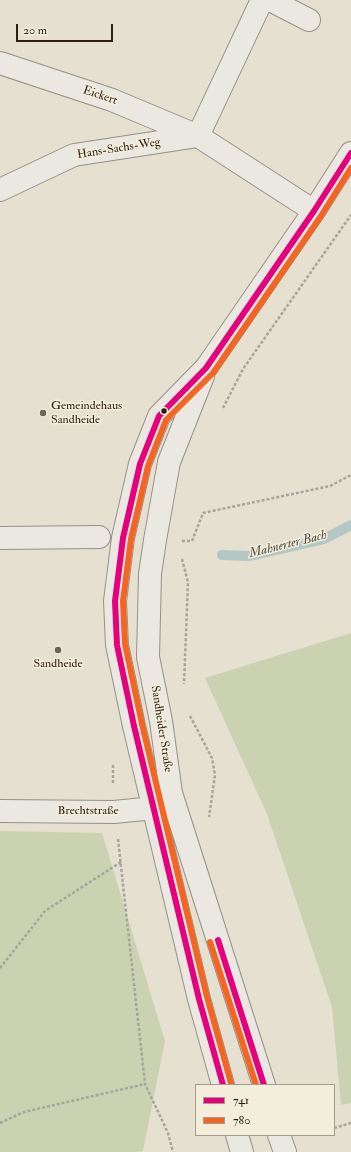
<!DOCTYPE html>
<meta charset="utf-8">
<style>
body{margin:0}
#map{position:relative;width:351px;height:1152px;overflow:hidden;background:#e5e0d0;font-family:"IM FELL Double Pica",serif}
canvas{display:block}
.legend{position:absolute;left:195px;top:1084px;width:140px;height:52px;box-sizing:border-box;background:#f3eedb;border:1px solid #a59b8b;margin:0;padding:5px 7px;list-style:none;font-size:12px;color:#301e14}
.legend li{display:flex;align-items:center;gap:8px;height:20px}
.legend b{width:20px;border:1px solid #a59b8b}
.scale{position:absolute;left:16px;top:24px;width:97px;height:18px;box-sizing:border-box;border:2px solid #301e14;border-top:0;padding-left:5px;font-size:12px;line-height:14px;white-space:nowrap;color:#301e14;-webkit-text-stroke:3px #f3eedb;paint-order:stroke}
</style>
<div id="map">
<canvas width="351" height="1152"></canvas>
<ul class="legend">
<li><b style="height:5px;background:#e5007d"></b>741</li>
<li><b style="height:5px;background:#f26522"></b>780</li>
</ul>
<div class="scale">20 m</div>
</div>
<script>
const ctx = document.querySelector('canvas').getContext('2d');
ctx.lineJoin = 'round';
function fillPath(path, color) { ctx.fillStyle = color; ctx.fill(path, 'evenodd'); }
const poly = rows => new Path2D(rows.map(r => 'M' + r).join(''));
function trace(path, color, width, dash) { ctx.strokeStyle = color; ctx.lineWidth = width; ctx.lineCap = dash ? 'butt' : 'round'; ctx.setLineDash(dash || []); ctx.stroke(path); }
function drawText(font, color, halo, rows, align = 'center') {
  ctx.font = font + ' "IM FELL Double Pica",serif'; ctx.lineWidth = 3; ctx.setLineDash([]); ctx.textBaseline = 'middle'; ctx.strokeStyle = halo; ctx.fillStyle = color; for (const [text, x, y, turn = 0] of rows) {
    ctx.save(); ctx.translate(x, y); ctx.rotate((+turn || 0) * Math.PI / 180); ctx.textAlign = isNaN(turn) ? turn : align; if (halo) ctx.strokeText(text, 0, 0); ctx.fillText(text, 0, 0); ctx.restore();
  }
}
const green = poly([
 [351,633,351,1103,341,1105,332,1007,267,814,205,678],
 [0,831,102,833,165,1041,143,1151,137,1152,0,1152]
]);
const stream = poly([
 [222,555,249,556,324,539,351,525]
]);
const path = poly([
 [223,408,243,369,351,215],
 [182,541,192,541,203,513,330,486,351,475],
 [182,559,188,582,184,684],
 [190,716,212,758,215,775,209,817],
 [113,765,113,784],
 [118,839,145,1084,168,1133,173,1152],
 [0,968,45,911,121,862],
 [0,1123,24,1112,145,1084],
 [334,1128,351,1123]
]);
const minor = poly([
 [270,0,309,20],
 [0,63,112,100,198,136,314,211],
 [0,190,74,155,198,136,262,0],
 [203,376,169,462,155,540,150,574,148,657,161,721,171,793,264,1085],
 [0,538,99,537],
 [0,811,114,812,154,808,164,799],
 [223,1085,199,999,134,726,117,645,115,601,123,538,140,464,159,416,206,368,314,211,351,153],
 [237,1135,242,1152],
 [279,1135,285,1152]
]);
const bus1 = poly([
 [218,940,264,1085],
 [223,1085,199,999,134,726,117,645,115,601,123,538,140,464,159,416,206,368,314,211,351,153]
]);
const bus2 = poly([
 [210,942,256,1085],
 [231,1083,207,997,142,724,125,644,123,601,131,539,148,466,166,420,213,373,321,216,351,168]
]);
const markers = [
 [164,411,3.5,"#301e14"],
 [43,413,4,"#6f6256"],
 [58,650,4,"#6f6256"]
];
const streetNames = [
 ["Eickert",100,96,19],
 ["Hans-Sachs-Weg",119,149,-9],
 ["Sandheider Straße",161,729,81],
 ["Brechtstraße",88,811]
];
const poiNames = [
 ["Gemeindehaus",51,406],
 ["Sandheide",51,420],
 ["Sandheide",58,664,"center"]
];
const waterNames = [
 ["Mahnerter Bach",288,545,-14]
];
fillPath(green, '#cad2b2');
trace(stream, '#b3c8c5', 10);
trace(minor, '#969187', 24);
trace(path, '#a8a49c', 2.5, [3, 2]);
trace(minor, '#eae8e0', 22);
trace(bus1, '#e5007d', 6);
trace(bus2, '#f26522', 6);
for (const [x, y, r, color] of markers) { const dot = new Path2D(); dot.arc(x, y, r, 0, 2 * Math.PI); ctx.fillStyle = color; ctx.fill(dot); trace(dot, '#f3eedb', 1.5); }
drawText('12px', '#301e14', '#f3eedb', streetNames);
drawText('12px', '#301e14', '#f3eedb', poiNames, 'left');
drawText('italic 13px', '#514e48', '#f3eedb', waterNames);
</script>
